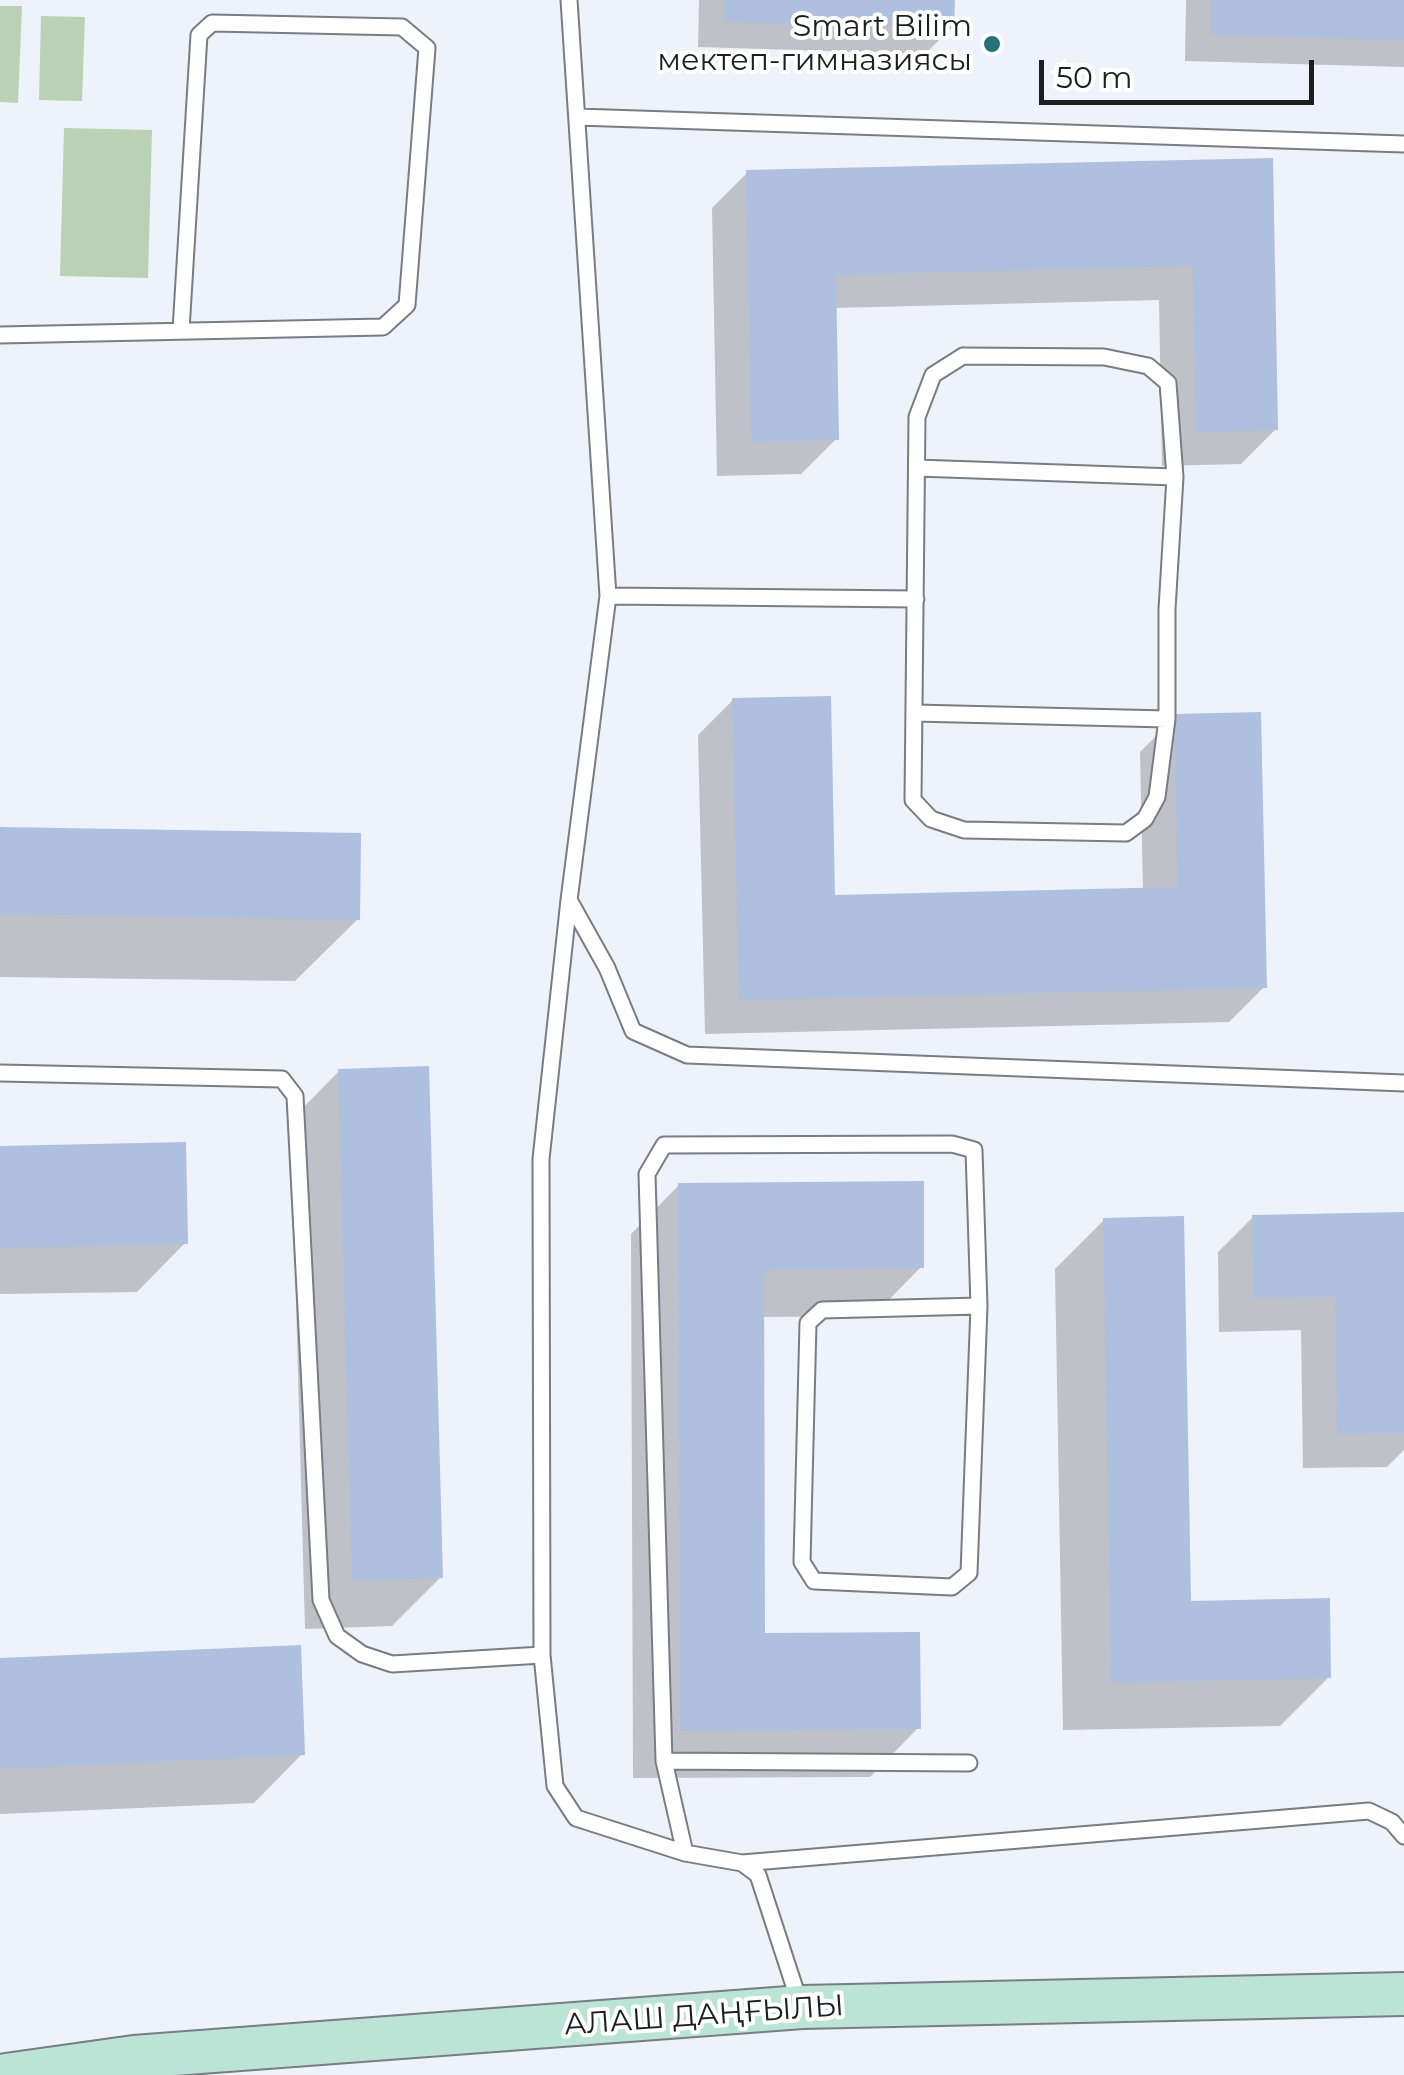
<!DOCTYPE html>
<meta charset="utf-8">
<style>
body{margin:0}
#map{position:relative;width:1404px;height:2075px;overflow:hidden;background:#eef2fa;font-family:Montserrat,sans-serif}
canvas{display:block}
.scale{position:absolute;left:1039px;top:60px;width:275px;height:45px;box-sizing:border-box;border:5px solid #1c1e20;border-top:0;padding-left:12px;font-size:30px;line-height:35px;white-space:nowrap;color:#1c1e20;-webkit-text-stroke:8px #fff;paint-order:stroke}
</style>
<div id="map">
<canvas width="1404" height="2075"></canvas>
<div class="scale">50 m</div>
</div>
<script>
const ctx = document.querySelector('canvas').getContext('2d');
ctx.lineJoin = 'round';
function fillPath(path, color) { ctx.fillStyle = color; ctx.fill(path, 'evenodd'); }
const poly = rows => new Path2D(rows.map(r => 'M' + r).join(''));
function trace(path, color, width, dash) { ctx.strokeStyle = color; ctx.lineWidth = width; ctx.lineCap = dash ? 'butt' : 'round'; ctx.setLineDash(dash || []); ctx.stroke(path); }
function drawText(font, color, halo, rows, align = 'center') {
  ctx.font = font + ' Montserrat,sans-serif'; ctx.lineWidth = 8; ctx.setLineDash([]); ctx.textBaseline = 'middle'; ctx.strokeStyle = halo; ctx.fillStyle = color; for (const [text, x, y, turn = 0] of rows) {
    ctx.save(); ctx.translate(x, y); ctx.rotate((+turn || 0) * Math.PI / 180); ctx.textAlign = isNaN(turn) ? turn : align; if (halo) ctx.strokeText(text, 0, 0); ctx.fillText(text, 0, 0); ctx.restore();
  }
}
const green = poly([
 [0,6,22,6,18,103,0,102],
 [41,16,85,17,82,101,39,100],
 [64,128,152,130,148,278,60,276]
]);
const shadow = poly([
 [699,0,953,0,952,27,925,54,698,47],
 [1186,0,1404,0,1404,67,1185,61],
 [1270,160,1276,429,1241,464,1162,466,1159,300,834,308,836,439,801,474,717,476,712,208,747,173],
 [733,700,833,897,1143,890,1140,752,1175,717,1264,987,1229,1022,705,1034,698,735],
 [0,830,358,919,295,981,0,977],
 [339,1071,441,1577,392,1626,305,1629,291,1120],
 [0,1149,185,1243,137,1292,0,1294],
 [679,1185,921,1267,873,1316,761,1317,762,1636,918,1728,870,1777,633,1778,631,1234],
 [1404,1214,1404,1450,1387,1467,1303,1468,1301,1330,1219,1332,1218,1252,1253,1217],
 [1104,1220,1188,1604,1329,1677,1280,1726,1063,1730,1055,1269],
 [0,1661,302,1754,254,1803,0,1814]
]);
const building = poly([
 [724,0,955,0,954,28,723,22],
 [1211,0,1404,0,1404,40,1211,35],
 [1273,158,1278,430,1196,432,1193,266,836,275,839,440,751,442,746,170],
 [831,696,835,895,1178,887,1174,714,1261,712,1267,988,739,1000,732,698],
 [0,827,361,833,360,920,0,914],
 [429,1066,443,1578,352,1581,338,1069],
 [186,1142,188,1244,0,1248,0,1146],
 [924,1181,924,1268,764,1270,765,1633,920,1632,921,1729,680,1731,678,1183],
 [1404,1212,1404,1433,1337,1434,1335,1297,1253,1298,1252,1215],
 [1184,1216,1191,1601,1330,1598,1331,1678,1111,1683,1103,1218],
 [301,1645,305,1755,0,1769,0,1658]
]);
const lane = poly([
 [569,0,608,596,569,900,541,1159,542,1655,555,1786,576,1818,685,1853,742,1863,758,1875,800,2004],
 [577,117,1404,144],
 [0,335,383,327,407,305,427,48,402,27,212,23,199,35,181,330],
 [963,356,1104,357,1148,366,1168,383,1175,477,1167,609,1167,719,1157,797,1145,819,1126,833,964,830,931,819,913,800,917,417,933,375,963,356],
 [917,468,1175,477],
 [608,596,916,599],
 [914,713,1167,719],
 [569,900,607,968,633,1031,687,1055,1404,1083],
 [0,1073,282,1079,295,1096,321,1600,337,1636,362,1654,392,1664,542,1655],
 [664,1761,969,1763],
 [685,1853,664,1761,647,1174,664,1145,952,1144,974,1150,979,1306,969,1573,952,1587,814,1581,802,1562,808,1323,822,1310,979,1306],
 [742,1863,1369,1811,1392,1822,1404,1836]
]);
const secondary = poly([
 [6,2075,134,2057,802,2007,1404,1994]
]);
const markers = [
 [992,44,10,"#277178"]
];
const poiNames = [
 ["Smart Bilim",972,27],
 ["мектеп-гимназиясы",972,61]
];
const streetNames = [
 ["АЛАШ ДАҢҒЫЛЫ",704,2016,-4]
];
fillPath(green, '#bad1b5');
fillPath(shadow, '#0003');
fillPath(building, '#aebfdf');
trace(lane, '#787c83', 19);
trace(secondary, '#787c83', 46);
trace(lane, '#fff', 15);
trace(secondary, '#bbe4d7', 42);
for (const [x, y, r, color] of markers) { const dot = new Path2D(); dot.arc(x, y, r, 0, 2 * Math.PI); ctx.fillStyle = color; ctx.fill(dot); trace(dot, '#fff', 4); }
drawText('30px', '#1c1e20', '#fff', poiNames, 'right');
drawText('30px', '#1c1e20', '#fff', streetNames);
</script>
